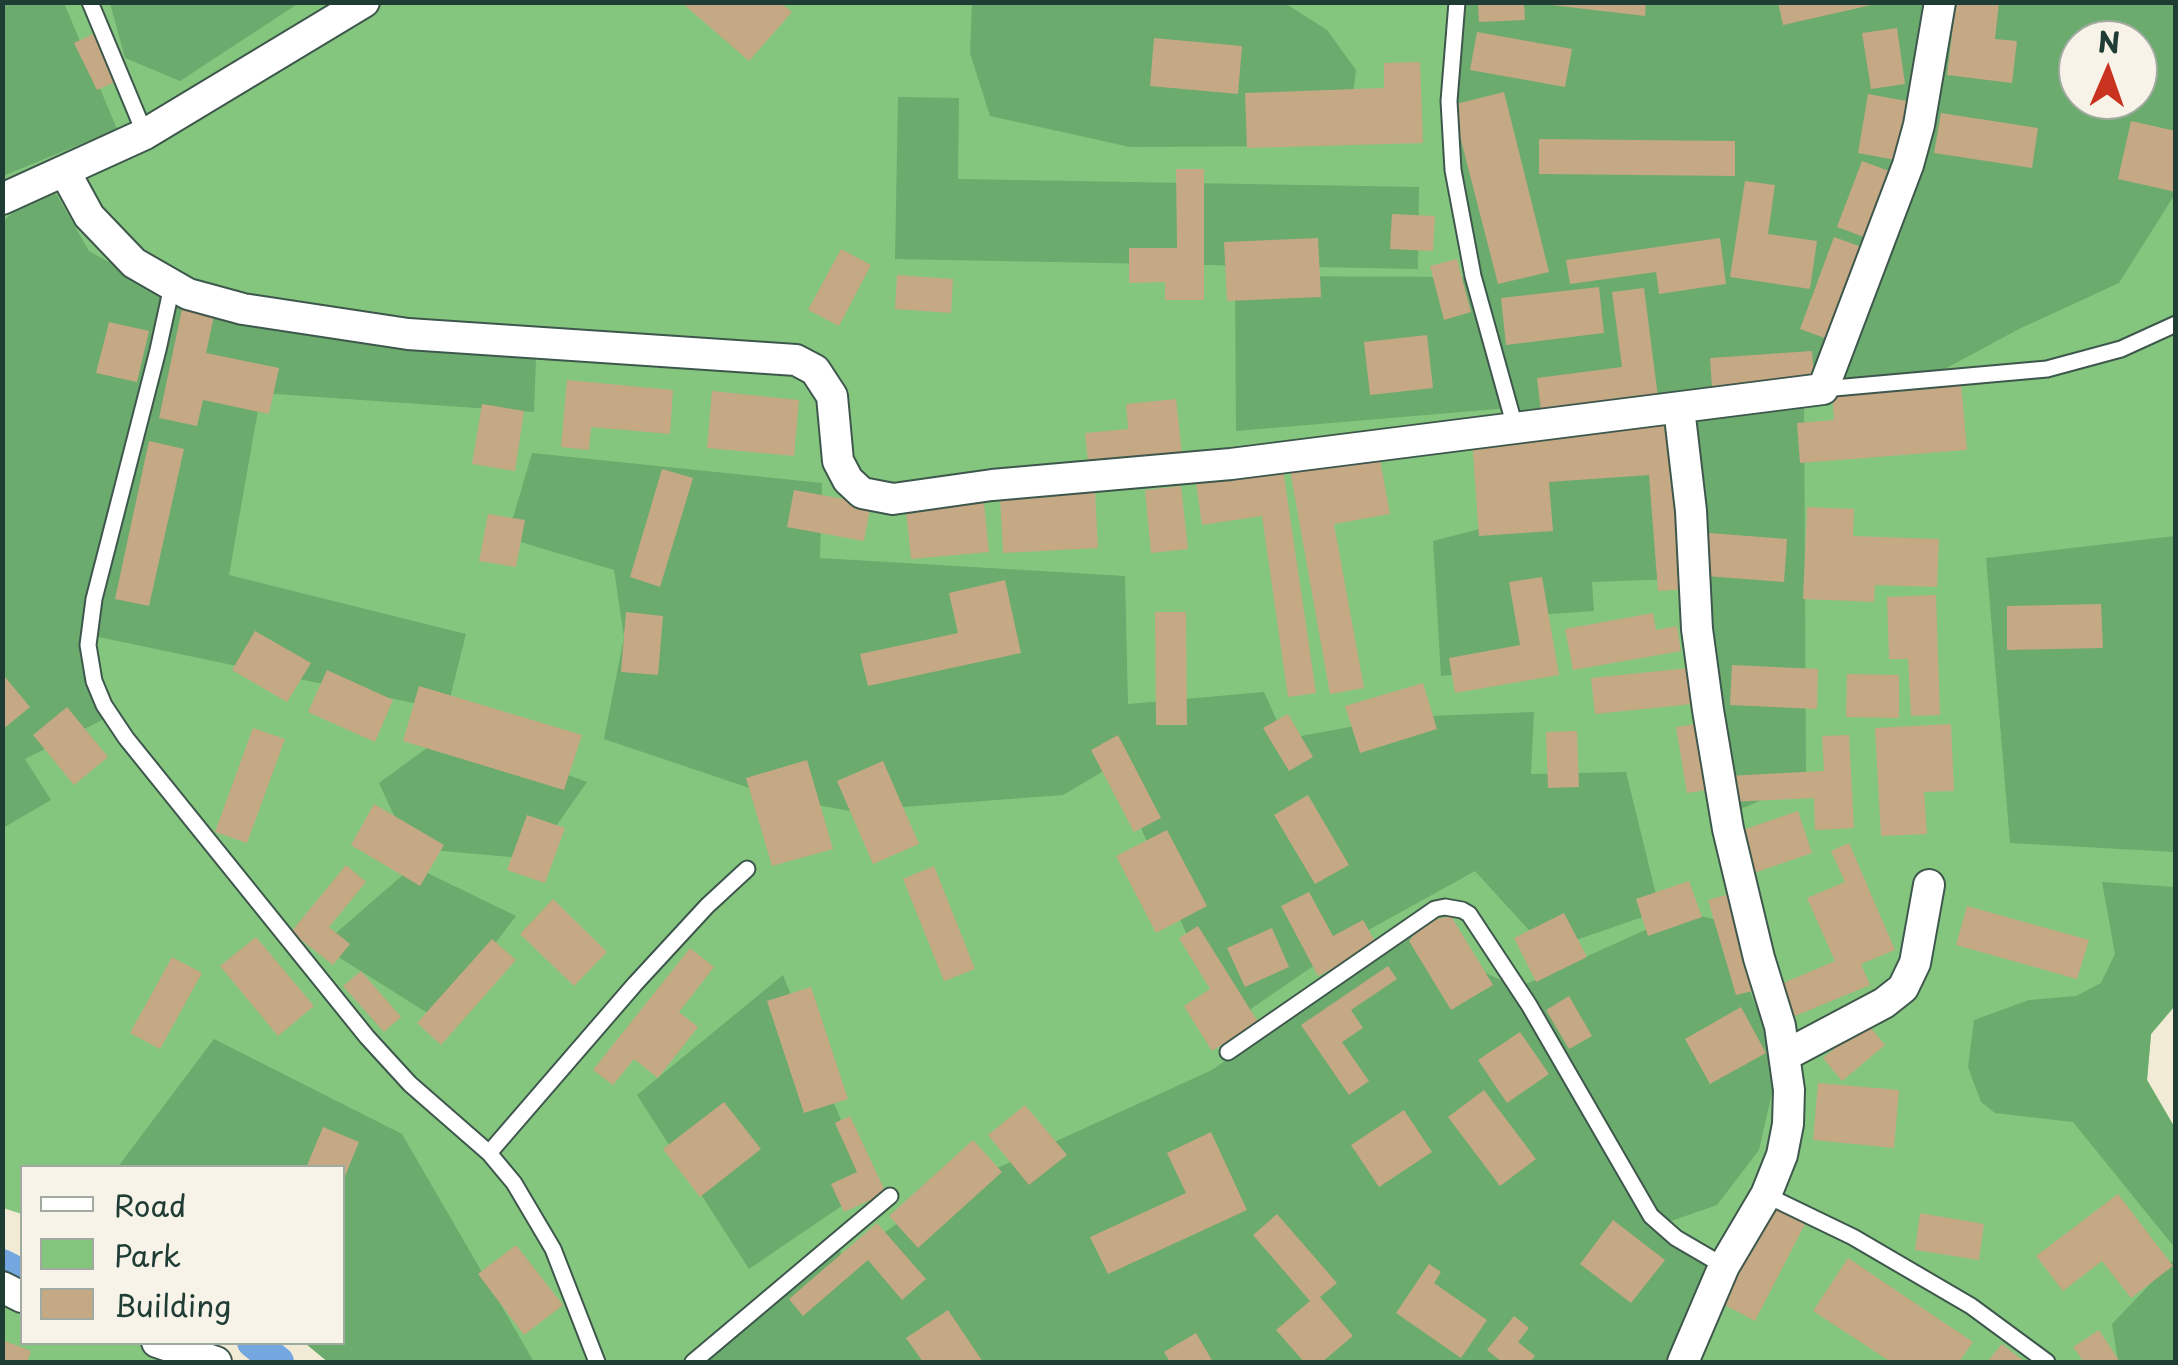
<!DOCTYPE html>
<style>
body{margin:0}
#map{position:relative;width:2178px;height:1365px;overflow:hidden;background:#f1ead4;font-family:"Playpen Sans",sans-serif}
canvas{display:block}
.frame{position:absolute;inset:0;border:5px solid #1f3d34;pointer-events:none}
.legend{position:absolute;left:20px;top:1165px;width:325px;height:180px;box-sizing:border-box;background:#f7f3e8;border:2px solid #a1aaa0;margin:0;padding:12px 18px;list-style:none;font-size:30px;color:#1f3d34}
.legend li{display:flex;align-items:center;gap:20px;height:50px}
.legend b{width:50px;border:2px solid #a1aaa0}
.north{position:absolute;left:2058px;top:20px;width:100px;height:100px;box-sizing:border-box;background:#f7f3e8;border:2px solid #a1aaa0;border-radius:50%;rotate:2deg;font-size:28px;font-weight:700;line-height:40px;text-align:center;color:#1f3d34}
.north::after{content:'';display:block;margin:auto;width:35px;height:45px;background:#c8321e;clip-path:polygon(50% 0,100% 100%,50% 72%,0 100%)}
</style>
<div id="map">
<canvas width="2178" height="1365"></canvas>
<div class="frame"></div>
<ul class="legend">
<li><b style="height:12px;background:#fff"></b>Road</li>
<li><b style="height:28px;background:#84c67e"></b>Park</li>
<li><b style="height:28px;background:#c5a884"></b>Building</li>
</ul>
<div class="north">N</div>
</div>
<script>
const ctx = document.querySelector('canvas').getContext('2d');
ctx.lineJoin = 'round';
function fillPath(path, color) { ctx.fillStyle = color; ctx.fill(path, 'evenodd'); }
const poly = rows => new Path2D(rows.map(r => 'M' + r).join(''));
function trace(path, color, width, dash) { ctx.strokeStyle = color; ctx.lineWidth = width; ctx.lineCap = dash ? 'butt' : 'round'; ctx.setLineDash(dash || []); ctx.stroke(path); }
const green = poly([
 [3,3,2175,3,2176,1005,2151,1034,2147,1080,2175,1128,2175,1362,328,1362,305,1343,342,1342,342,1168,22,1168,22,1214,3,1208],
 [2078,40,2138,40,2138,100,2078,100],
 [2,1294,22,1301,22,1342,154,1343,213,1362,3,1362]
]);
const forest = poly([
 [1283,2,1327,30,1356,70,1350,117,1324,146,1130,147,990,116,970,53,972,3],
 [3,3,64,3,117,129,3,176],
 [110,3,110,2,299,3,180,81,125,58],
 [1454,3,2175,3,2175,194,2119,283,2019,329,1941,371,1804,389,1806,781,1722,817,1683,404,1514,424,1509,408,1236,431,1235,276,1470,277,1451,76],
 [2078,40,2138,40,2138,100,2078,100],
 [898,97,959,98,958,179,1419,187,1418,269,895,259],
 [49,181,89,251,152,286,398,323,537,332,534,412,261,393,229,575,466,634,447,710,89,635,110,716,25,759,51,800,3,828,2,222],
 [1667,450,1675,579,1592,582,1594,611,1535,615,1540,667,1441,676,1433,541,1499,524,1507,467],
 [532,453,822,483,820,558,1125,576,1128,704,1264,692,1285,739,1404,717,1534,712,1531,774,1626,772,1660,911,1547,950,1475,871,1354,938,1226,1026,1114,765,1063,795,850,811,779,798,604,739,624,637,614,570,507,538],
 [2175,536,2175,852,2010,843,1986,558],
 [450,731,587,782,533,859,409,848,379,783],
 [413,866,516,916,437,1019,321,946],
 [2102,882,2175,887,2175,1005,2151,1034,2147,1080,2175,1128,2175,1248,2073,1122,1995,1113,1981,1102,1968,1067,1974,1020,2029,1000,2076,996,2101,983,2115,954],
 [1685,912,1721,921,1779,1062,1759,1150,1717,1205,1654,1227,1714,1263,1679,1362,712,1362,704,1352,838,1245,844,1261,936,1196,1212,1070,1424,922,1449,955,1517,988],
 [783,975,868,1188,749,1269,637,1095],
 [214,1039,402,1134,534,1362,328,1362,305,1343,342,1342,342,1168,117,1168],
 [2175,1258,2175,1362,2118,1362,2112,1324]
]);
const canal = poly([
 [2,1265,22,1275],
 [253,1342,278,1362]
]);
const building = poly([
 [681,2,780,2,792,12,749,61],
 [1478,2,1524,2,1525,20,1479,22],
 [1552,2,1646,2,1645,16,1551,5],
 [1778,2,1876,2,1876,4,1783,25],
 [1956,2,1999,2,1995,39,2017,41,2012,83,1947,75],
 [1897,28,1905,84,1871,89,1862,33],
 [1477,32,1572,49,1565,87,1470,70],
 [93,34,117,81,97,90,74,43],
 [1154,38,1242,46,1238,94,1150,86],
 [1420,62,1423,143,1247,148,1245,93,1384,88,1384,63],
 [1504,92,1549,272,1498,284,1452,105],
 [1868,94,1912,102,1901,161,1858,153],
 [1941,113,2038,128,2032,168,1934,153],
 [2131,121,2176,131,2176,192,2118,179],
 [1539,139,1735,141,1735,176,1539,174],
 [1862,161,1900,175,1875,241,1837,227],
 [1176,169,1204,169,1204,300,1165,300,1165,282,1129,283,1129,248,1177,248],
 [1745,181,1775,185,1768,234,1817,241,1810,289,1730,277],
 [1392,214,1435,216,1433,251,1390,249],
 [1834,237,1870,250,1836,342,1800,329],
 [1318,238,1321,297,1227,301,1224,242],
 [1720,238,1726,284,1659,294,1656,272,1570,284,1566,260],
 [841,249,871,265,839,326,808,310],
 [1457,259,1471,312,1444,320,1430,266],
 [897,275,953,279,951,313,895,309],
 [1599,287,1604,333,1506,345,1501,298],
 [1644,288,1658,397,1541,411,1537,378,1622,367,1612,292],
 [182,309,214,316,206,353,279,368,269,414,203,400,197,426,159,418],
 [109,322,149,331,137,382,96,373],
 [1427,335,1433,388,1370,395,1364,342],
 [1812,351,1814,381,1712,388,1710,358],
 [567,380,673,390,670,434,591,427,589,450,561,447],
 [1961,383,1967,450,1800,463,1797,423,1834,420,1832,394],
 [712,391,799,400,794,456,707,448],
 [1176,399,1182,453,1088,463,1085,433,1128,429,1126,404],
 [482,404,524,411,515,471,472,464],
 [1676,424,1688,589,1658,591,1649,475,1549,482,1553,531,1479,536,1472,439],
 [149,441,184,449,149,606,115,599],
 [1379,454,1390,514,1334,524,1364,688,1330,694,1290,470],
 [662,469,693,478,660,587,630,577],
 [1283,469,1316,693,1288,697,1262,516,1202,525,1196,482],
 [1181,486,1188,549,1151,553,1145,490],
 [794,490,871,504,864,541,787,527],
 [1095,491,1098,548,1003,553,1000,496],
 [983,493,989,552,911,559,905,501],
 [1807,507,1854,509,1853,536,1939,539,1937,587,1875,585,1874,602,1803,599],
 [488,514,525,520,516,567,479,561],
 [1709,533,1787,539,1784,582,1706,576],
 [1542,577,1559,675,1455,693,1449,658,1520,645,1509,582],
 [1005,580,1021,653,868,686,860,654,958,633,949,593],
 [1936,595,1940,715,1911,716,1908,659,1889,659,1887,597],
 [2101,604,2103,648,2007,650,2007,606],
 [626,612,663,616,658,675,621,672],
 [1155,612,1186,612,1187,725,1156,725],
 [1653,613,1656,630,1677,626,1681,651,1573,670,1565,629],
 [255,631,311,663,287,702,232,670],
 [1732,665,1818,669,1817,709,1730,705],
 [1689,668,1693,704,1595,714,1591,678],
 [327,670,393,700,375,742,308,712],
 [1847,674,1899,675,1899,718,1846,717],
 [5,677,30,707,2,730,2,679],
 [1423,683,1437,729,1360,753,1345,706],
 [419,686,582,735,564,790,403,741],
 [67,707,108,757,74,785,33,735],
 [1288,714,1313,757,1289,771,1263,728],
 [1702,723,1713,789,1687,793,1676,727],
 [1951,724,1954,791,1924,792,1927,834,1881,836,1875,728],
 [253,728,285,739,247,843,215,832],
 [1577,731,1579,787,1548,788,1546,732],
 [1118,735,1161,818,1134,832,1091,750],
 [1849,735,1854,828,1815,830,1814,798,1729,802,1727,776,1824,771,1822,736],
 [807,760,833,849,772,866,746,778],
 [883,761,919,844,873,864,837,781],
 [1308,795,1349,865,1315,884,1274,815],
 [374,804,444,845,420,886,351,845],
 [1798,811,1812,853,1754,873,1740,831],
 [527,815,565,828,545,883,507,870],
 [1167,830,1207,906,1156,933,1116,856],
 [1849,843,1895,950,1861,964,1870,985,1795,1016,1781,984,1835,961,1807,898,1845,882,1831,851],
 [346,865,366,882,329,927,350,944,333,965,291,932],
 [934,866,975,969,944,981,903,879],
 [1689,881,1702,917,1648,936,1636,899],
 [1309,892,1333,936,1363,920,1377,945,1318,976,1281,906],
 [1733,893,1761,989,1736,995,1708,900],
 [553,899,607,952,574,986,520,934],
 [1967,906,2089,940,2077,979,1956,945],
 [1564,913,1587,957,1536,982,1514,938],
 [1451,916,1493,985,1451,1010,1409,941,1424,922],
 [1198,926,1258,1022,1212,1051,1184,1006,1210,989,1179,938],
 [1272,928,1289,967,1245,987,1227,948],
 [256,937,314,1006,278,1036,220,966],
 [492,939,516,960,441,1045,417,1023],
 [690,948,714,967,679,1012,698,1027,658,1078,634,1059,613,1085,593,1070],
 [172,957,202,973,160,1049,130,1033],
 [1388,966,1397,979,1351,1010,1363,1028,1342,1042,1369,1081,1349,1095,1301,1025],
 [361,971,401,1017,384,1032,343,986],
 [811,987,848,1099,804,1113,767,1001],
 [1569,996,1592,1036,1569,1049,1546,1010],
 [1741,1007,1766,1053,1710,1084,1685,1039],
 [1866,1022,1885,1045,1842,1081,1823,1058],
 [1520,1032,1549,1074,1507,1103,1478,1060],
 [1818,1083,1899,1090,1894,1148,1813,1140],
 [1484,1090,1536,1159,1500,1186,1448,1117],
 [724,1102,761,1149,700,1197,663,1149],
 [1025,1105,1067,1155,1029,1185,988,1135],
 [1404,1110,1432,1152,1379,1187,1351,1145],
 [850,1116,886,1193,844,1212,831,1184,857,1172,835,1123],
 [323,1127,359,1142,343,1181,342,1168,306,1168],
 [1211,1132,1247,1210,1108,1274,1090,1237,1186,1193,1167,1153],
 [973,1140,1002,1172,918,1248,889,1216],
 [2118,1194,2173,1266,2131,1298,2102,1261,2063,1291,2036,1256],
 [1772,1205,1806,1222,1755,1321,1721,1303],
 [1920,1213,1984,1224,1979,1260,1915,1250],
 [1277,1214,1337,1283,1320,1297,1353,1336,1322,1362,1304,1362,1276,1330,1310,1301,1253,1235],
 [1613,1220,1665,1260,1631,1303,1580,1264],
 [877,1223,926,1279,902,1300,868,1260,803,1316,789,1299],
 [516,1245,563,1305,524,1335,478,1274],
 [1848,1258,1973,1342,1959,1362,1891,1362,1813,1311],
 [1429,1264,1441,1272,1434,1283,1487,1320,1461,1358,1396,1313],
 [948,1310,983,1362,923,1362,906,1338],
 [1514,1316,1529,1328,1518,1342,1535,1356,1530,1362,1502,1362,1487,1350],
 [2099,1330,2120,1362,2084,1362,2073,1347],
 [1196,1333,1213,1362,1170,1362,1164,1352],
 [2,1340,31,1351,27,1362,2,1362],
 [2002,1344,2025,1362,1987,1362]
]);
const service = poly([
 [90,2,145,134],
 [1457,2,1449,101,1453,170,1473,276,1515,427],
 [172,286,158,350,94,599,88,645,94,681,104,705,126,738,367,1037,410,1084,489,1153,514,1183,553,1249,597,1362],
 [1823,389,2047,369,2121,349,2176,324],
 [1228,1052,1435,909,1445,907,1462,910,1469,914,1529,1005,1651,1216,1676,1238,1724,1266],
 [489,1153,635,984,707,906,747,869],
 [1766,1195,1853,1237,1971,1306,2047,1362],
 [693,1362,890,1196]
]);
const minor = poly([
 [65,172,89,216,134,263,188,294,243,309,408,334,796,360,815,370,832,396,838,461,848,480,862,493,893,499,992,485,1231,464,1823,389,1908,165,1919,125,1940,2],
 [2,199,145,134,364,2],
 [1679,408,1691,511,1697,629,1708,710,1728,829,1759,958,1780,1026,1789,1090,1788,1124,1782,1155,1766,1195,1724,1266,1683,1362],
 [1786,1055,1884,1003,1903,988,1915,963,1929,885],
 [2,1287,22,1297],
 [157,1342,216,1362]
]);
fillPath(green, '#84c67e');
fillPath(forest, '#6bab6d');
trace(canal, '#74a7e0', 32);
fillPath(building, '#c5a884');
trace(service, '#3e574c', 19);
trace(minor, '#3e574c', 34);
trace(service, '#fff', 15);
trace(minor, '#fff', 30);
</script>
